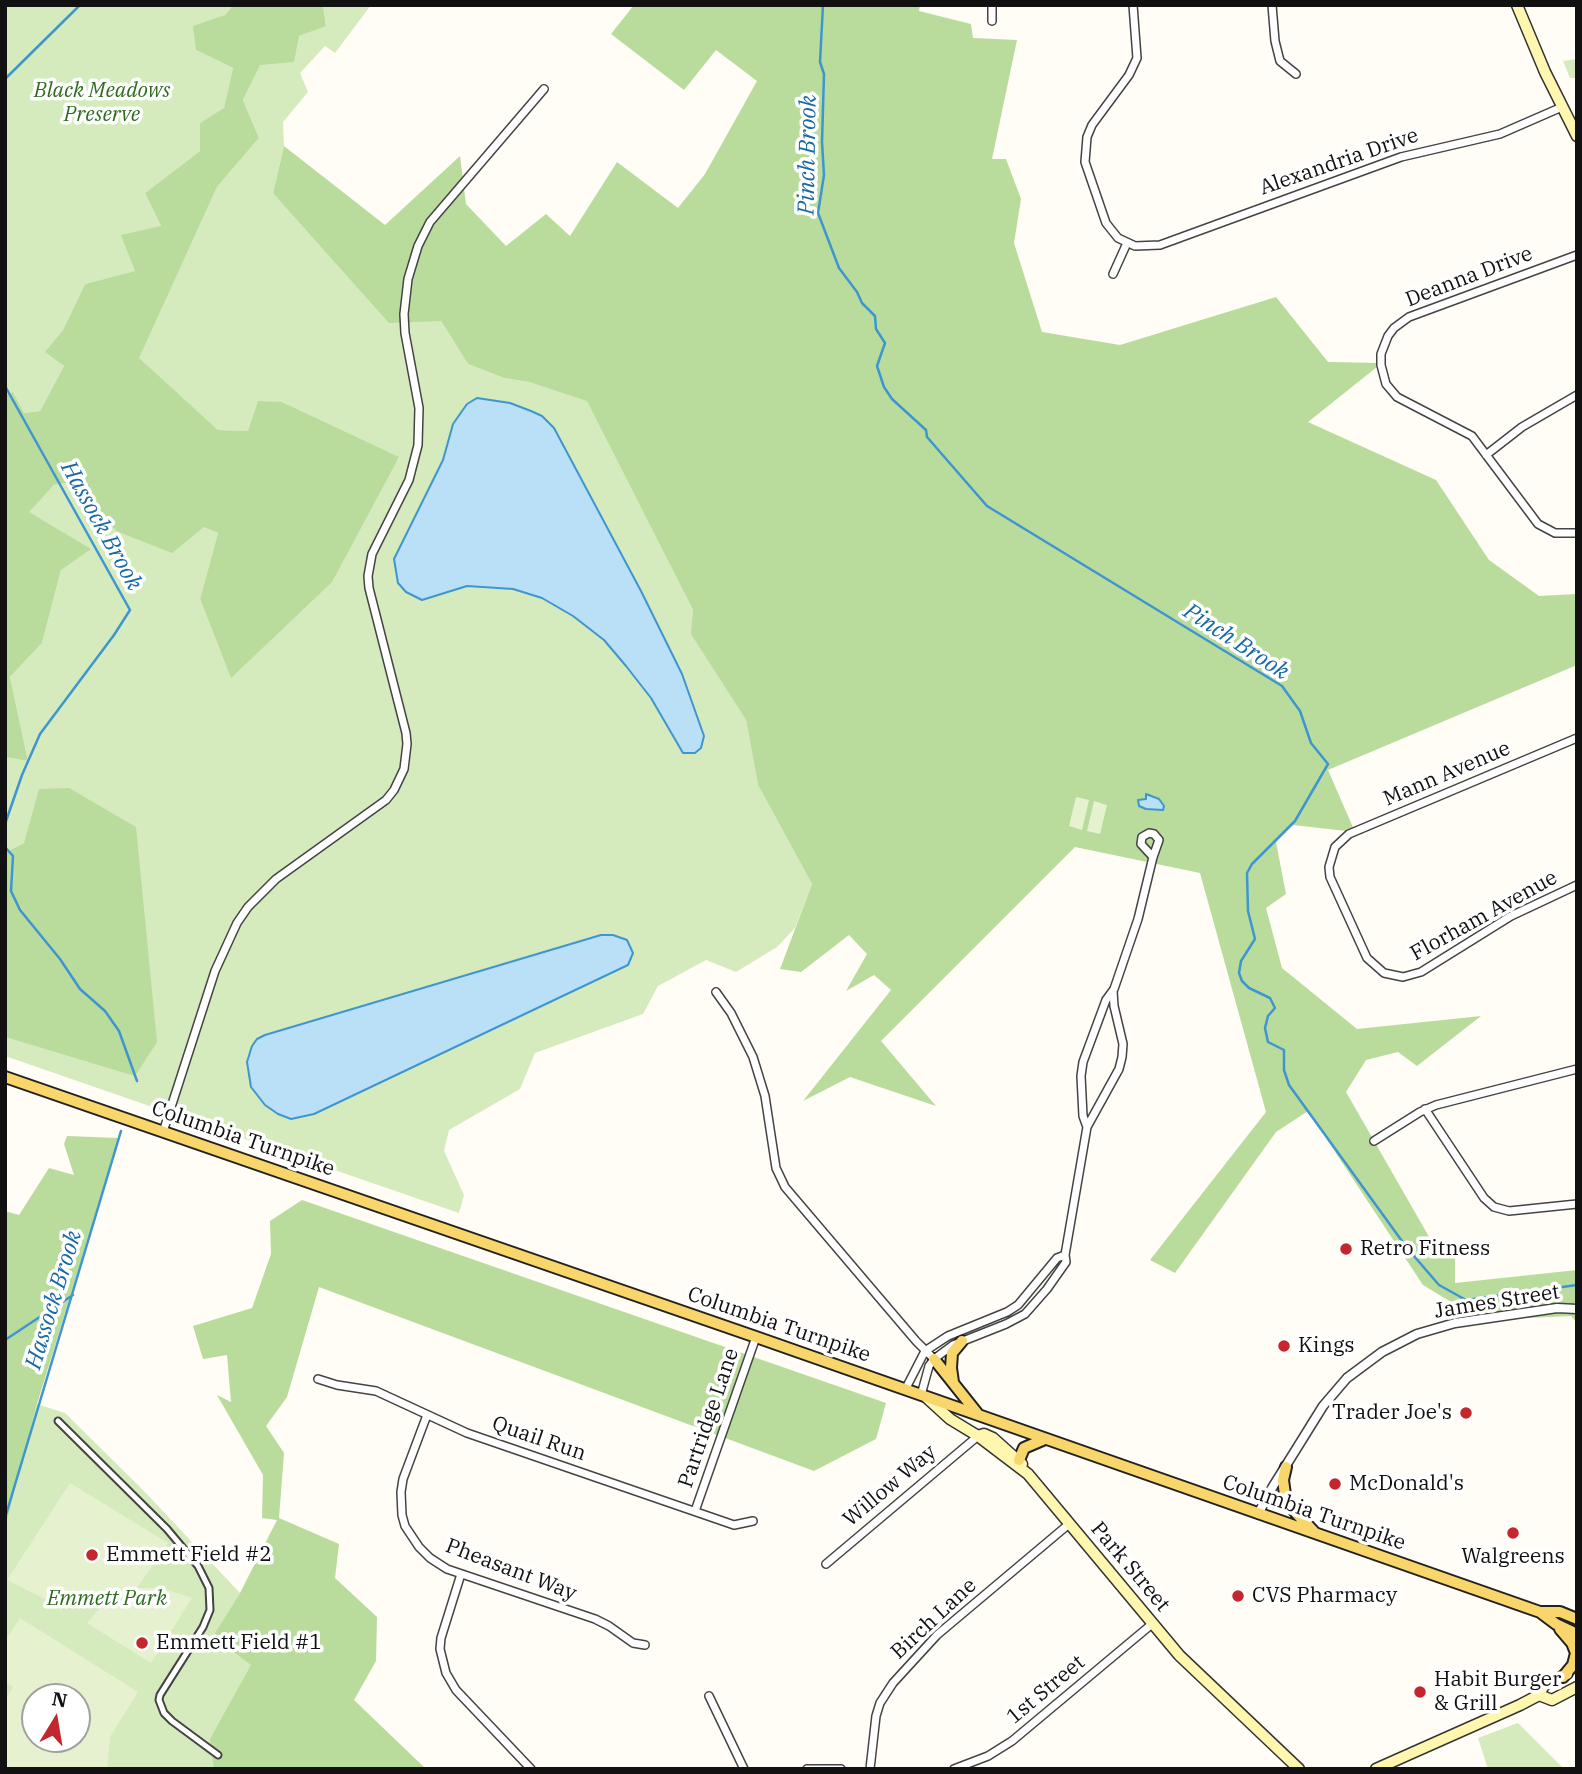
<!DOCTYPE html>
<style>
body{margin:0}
#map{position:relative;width:1582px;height:1774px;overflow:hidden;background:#fffdf5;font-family:"IBM Plex Serif",serif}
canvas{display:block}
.frame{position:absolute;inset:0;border:7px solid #111;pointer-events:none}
.north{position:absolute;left:21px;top:1683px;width:70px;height:70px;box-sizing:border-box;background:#fff;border:2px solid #a0a0a0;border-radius:50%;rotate:11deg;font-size:19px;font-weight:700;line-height:28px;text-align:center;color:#111}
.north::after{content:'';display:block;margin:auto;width:24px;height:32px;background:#c4262e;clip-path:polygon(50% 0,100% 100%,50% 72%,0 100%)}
</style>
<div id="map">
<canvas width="1582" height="1774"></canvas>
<div class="frame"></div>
<div class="north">N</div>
</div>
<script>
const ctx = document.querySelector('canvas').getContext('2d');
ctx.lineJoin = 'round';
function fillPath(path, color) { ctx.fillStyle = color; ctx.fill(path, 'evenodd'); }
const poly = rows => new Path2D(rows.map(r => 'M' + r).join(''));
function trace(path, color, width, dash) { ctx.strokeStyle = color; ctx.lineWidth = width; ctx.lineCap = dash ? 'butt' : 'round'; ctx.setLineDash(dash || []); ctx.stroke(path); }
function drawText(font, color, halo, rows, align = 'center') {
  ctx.font = font + ' "IBM Plex Serif",serif'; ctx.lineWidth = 7; ctx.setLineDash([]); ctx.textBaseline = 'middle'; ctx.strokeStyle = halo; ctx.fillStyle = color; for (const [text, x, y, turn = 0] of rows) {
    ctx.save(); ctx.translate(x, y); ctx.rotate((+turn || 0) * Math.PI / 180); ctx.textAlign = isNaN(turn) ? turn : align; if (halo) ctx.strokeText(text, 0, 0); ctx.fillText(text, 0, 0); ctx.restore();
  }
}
const green = poly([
 [5,5,233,5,196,50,233,68,224,109,200,123,200,151,145,193,161,226,136,271,85,284,63,330,46,352,64,366,40,411,24,413,13,392,5,395],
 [323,5,371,5,335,53,325,46,300,73,308,92,283,122,284,146,273,193,441,321,468,364,504,378,529,382,587,400,693,610,692,634,746,720,758,785,812,884,795,928,777,947,736,972,706,960,658,986,643,1014,535,1053,520,1089,449,1130,444,1151,464,1195,459,1213,5,1056,5,1037,135,1075,24,843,7,853,5,757,28,761,10,677,42,643,61,570,28,512,54,485,73,482,116,531,205,527,218,533,200,599,231,677,399,458,282,402,248,431,218,430,138,358,217,187,259,138,243,100,260,64,299,36,326,25],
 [1577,59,1577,78,1570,78,1563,61],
 [37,1404,65,1413,142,1489,240,1593,213,1636,251,1664,251,1769,5,1769,5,1529],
 [35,1697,77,1697,77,1739,35,1739],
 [1518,1723,1564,1769,1488,1769,1478,1738]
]);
const forest = poly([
 [233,5,323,5,326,26,299,36,294,62,260,65,243,100,259,138,217,187,139,358,218,430,248,431,258,401,282,402,399,457,332,582,231,678,200,599,218,533,204,527,172,553,116,531,73,482,54,485,29,512,91,549,61,570,42,643,10,677,28,761,5,757,5,395,13,392,24,413,40,411,64,366,45,352,63,330,85,284,135,271,121,235,161,226,145,193,200,151,200,123,224,108,233,68,196,50,193,26,225,15],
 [634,5,920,5,919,11,971,24,973,38,1017,40,992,159,1006,159,1021,199,1014,243,1042,332,1120,345,1276,297,1328,362,1382,363,1308,422,1436,480,1489,560,1539,596,1577,594,1577,665,1328,770,1355,832,1293,825,1276,842,1286,894,1266,908,1282,968,1357,1029,1481,1016,1417,1066,1398,1052,1366,1060,1346,1092,1432,1242,1455,1250,1455,1283,1577,1270,1577,1323,1571,1316,1481,1320,1423,1285,1308,1111,1276,1132,1175,1273,1150,1260,1266,1112,1200,873,1075,847,881,1041,936,1106,850,1077,803,1101,891,990,874,975,846,991,867,954,849,935,801,972,780,969,812,884,758,785,746,720,691,634,693,610,587,401,529,382,504,378,468,364,441,321,389,323,273,193,284,146,385,225,460,156,466,204,506,246,546,214,570,236,617,162,678,208,705,174,757,81,716,50,684,90,611,34],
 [69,788,136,827,157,1042,135,1076,5,1037,5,839,7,852,24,843,39,789],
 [67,1136,119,1138,37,1404,5,1529,5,1211,19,1215,49,1168,74,1175,64,1144],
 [302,1200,886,1403,876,1439,814,1471,319,1287,287,1397,266,1426,284,1453,279,1518,339,1544,335,1578,377,1617,376,1661,354,1700,426,1769,214,1769,210,1739,251,1665,213,1636,240,1593,277,1520,262,1518,263,1475,217,1395,231,1402,227,1355,203,1359,193,1326,252,1308,271,1254,270,1221]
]);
const pitch = poly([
 [1076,797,1089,800,1082,830,1069,826],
 [1094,801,1107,805,1100,834,1087,831],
 [70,1483,168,1543,137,1588,162,1588,192,1598,151,1663,87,1623,107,1600,58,1602,45,1599,7,1580],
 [20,1618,138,1692,110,1737,107,1769,5,1769,5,1700,13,1687,5,1682,5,1641],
 [35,1697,77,1697,77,1739,35,1739]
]);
const water = poly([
 [477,398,510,403,531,411,542,416,554,428,641,591,682,674,704,736,701,748,695,753,683,753,651,698,626,666,604,640,573,616,542,598,513,589,467,586,422,600,406,592,398,583,394,559,443,460,453,424,467,404,477,398],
 [1146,794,1159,799,1164,806,1163,810,1146,809,1139,806,1138,800,1146,799,1146,794],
 [601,935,613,935,627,940,633,953,628,965,314,1114,291,1119,278,1114,265,1105,251,1087,247,1062,252,1046,257,1039,265,1035,601,935]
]);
const stream = poly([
 [823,5,820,62,824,74,822,142,824,175,818,213,839,268,857,292,862,303,875,316,876,329,885,343,877,366,884,387,892,399,926,430,927,437,987,506,1282,686,1300,711,1311,743,1328,764,1295,821,1252,864,1247,873,1248,911,1255,939,1241,961,1239,973,1242,981,1249,988,1270,998,1275,1008,1268,1016,1265,1028,1268,1042,1284,1050,1284,1070,1289,1085,1407,1248,1439,1285,1466,1300,1577,1285],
 [5,79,80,5],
 [5,386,130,610,114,635,40,734,22,775,5,824],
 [5,847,13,856,11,891,20,910,60,959,80,989,105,1011,119,1031,137,1081],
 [5,1340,73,1295],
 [5,1518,121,1131]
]);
const pedestrian = poly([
 [58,1421,167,1529,198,1566,209,1588,210,1610,203,1627,160,1695,159,1700,164,1713,172,1721,218,1755]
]);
const minor = poly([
 [992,5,992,21],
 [1133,5,1137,58,1129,75,1092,125,1087,137,1085,162,1106,223,1118,238,1135,246,1160,245,1401,157,1500,134,1562,107],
 [1272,5,1275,41,1280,61,1296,74],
 [1577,255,1409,317,1394,328,1388,336,1381,354,1381,365,1386,384,1397,397,1472,436,1538,524,1555,533,1577,533],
 [1113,274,1127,243],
 [1486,455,1522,427,1577,395],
 [1577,738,1349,834,1335,847,1329,867,1330,877,1367,958,1384,973,1403,977,1421,972,1511,916,1577,885],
 [716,992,731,1013,753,1057,765,1096,776,1168,785,1187,916,1341,934,1359],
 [1425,1109,1484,1198,1494,1207,1509,1211,1577,1204],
 [1087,1127,1119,1069,1122,1057,1123,1044,1114,1006,1113,991],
 [163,1132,215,971,237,923,248,907,276,879,386,800,394,790,404,769,407,744,406,733,369,588,368,576,372,554,409,480,418,445,419,408,405,333,404,314,408,279,418,246,430,222,544,89],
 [1374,1141,1420,1112,1436,1105,1577,1069],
 [318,1379,337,1385,376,1391,467,1433,734,1525,753,1521],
 [905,1390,925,1351,948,1336,1007,1312,1018,1305,1057,1258,1065,1255],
 [921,1395,929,1366,934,1359,953,1345,1006,1324,1025,1314,1047,1289,1066,1262,1065,1255,1087,1127,1083,1116,1081,1076,1083,1062,1106,1000,1114,989,1138,919,1153,857,1159,840,1154,834,1149,833,1142,837,1141,844,1153,857],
 [427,1415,403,1479,401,1492,402,1515,405,1526,419,1547,430,1558,447,1569,595,1619,609,1626,633,1643,645,1645],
 [695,1511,756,1337],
 [826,1564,978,1436],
 [461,1574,441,1638,440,1649,446,1673,456,1690,531,1769],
 [709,1696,744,1769],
 [807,1769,841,1769],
 [870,1769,876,1716,880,1703,893,1683,937,1635,1069,1524],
 [954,1769,988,1756,1012,1741,1152,1624]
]);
const tertiary = poly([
 [1258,1514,1272,1488,1323,1406,1347,1378,1382,1352,1417,1334,1455,1323,1557,1308,1577,1309]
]);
const secondary = poly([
 [1517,5,1545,72,1577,136],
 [927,1398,950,1419,978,1436,1028,1474,1179,1655,1299,1769],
 [978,1436,984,1434,993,1438,1022,1464],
 [1539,1695,1552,1700,1577,1687],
 [1376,1769,1520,1705,1539,1695,1544,1685,1567,1674]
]);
const primary = poly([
 [5,1077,756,1337,1540,1612,1556,1624,1577,1634],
 [934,1359,977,1413],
 [953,1382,951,1368,952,1353,962,1341],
 [1019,1460,1024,1448,1045,1439],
 [1286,1467,1283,1480,1286,1502,1315,1533],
 [1540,1612,1560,1612,1577,1619],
 [1560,1629,1572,1643,1576,1653,1573,1665,1563,1677]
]);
const markers = [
 [1346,1249,7,"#c4262e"],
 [1284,1346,7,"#c4262e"],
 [1466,1413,7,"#c4262e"],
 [1335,1484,7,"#c4262e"],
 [1513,1533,7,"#c4262e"],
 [92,1555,7,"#c4262e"],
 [1238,1596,7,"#c4262e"],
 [142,1643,7,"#c4262e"],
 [1420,1692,7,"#c4262e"]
];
const parkNames = [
 ["Black Meadows",102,91],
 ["Preserve",102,115],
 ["Emmett Park",107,1599]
];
const streetNames = [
 ["Alexandria Drive",1339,162,-19],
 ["Deanna Drive",1469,277,-21],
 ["Mann Avenue",1447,774,-23],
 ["Florham Avenue",1484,916,-29],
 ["Columbia Turnpike",243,1139,19],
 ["James Street",1497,1302,-9],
 ["Columbia Turnpike",779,1325,19],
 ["Partridge Lane",709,1418,-71],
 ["Quail Run",539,1439,19],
 ["Willow Way",890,1486,-40],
 ["Columbia Turnpike",1314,1513,19],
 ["Park Street",1130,1567,50],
 ["Pheasant Way",511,1570,21],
 ["Birch Lane",934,1619,-43],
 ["1st Street",1046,1690,-40]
];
const poiNames = [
 ["Retro Fitness",1360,1249],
 ["Kings",1298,1346],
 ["Trader Joe's",1452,1413,"right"],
 ["McDonald's",1349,1484],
 ["Emmett Field #2",106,1555],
 ["Walgreens",1513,1557,"center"],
 ["CVS Pharmacy",1252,1596],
 ["Emmett Field #1",156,1643],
 ["Habit Burger",1434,1680],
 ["& Grill",1434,1704]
];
const waterNames = [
 ["Pinch Brook",808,155,-89],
 ["Hassock Brook",101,526,61],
 ["Pinch Brook",1236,642,33],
 ["Hassock Brook",54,1300,-73]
];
fillPath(green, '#d5ebbd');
fillPath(forest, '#b9dc9c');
fillPath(pitch, '#e6f2cf');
fillPath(water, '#b9e0f7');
trace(water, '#3f96cf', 2);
trace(stream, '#3f96cf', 2.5);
trace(pedestrian, '#444', 9);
trace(minor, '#444', 10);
trace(tertiary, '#444', 11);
trace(secondary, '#333', 13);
trace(primary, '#222', 14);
trace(pedestrian, '#fff', 5);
trace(minor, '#fff', 7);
trace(tertiary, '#fff', 8);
trace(secondary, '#fff6b0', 10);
trace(primary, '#f9d66b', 10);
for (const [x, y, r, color] of markers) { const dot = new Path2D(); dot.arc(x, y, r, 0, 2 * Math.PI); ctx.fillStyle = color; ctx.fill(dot); trace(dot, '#fff', 2.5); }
drawText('italic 21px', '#2f6b1f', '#fff', parkNames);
drawText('21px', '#111', '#fff', streetNames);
drawText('21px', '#111', '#fff', poiNames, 'left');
drawText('italic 23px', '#1768a6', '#fff', waterNames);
</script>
